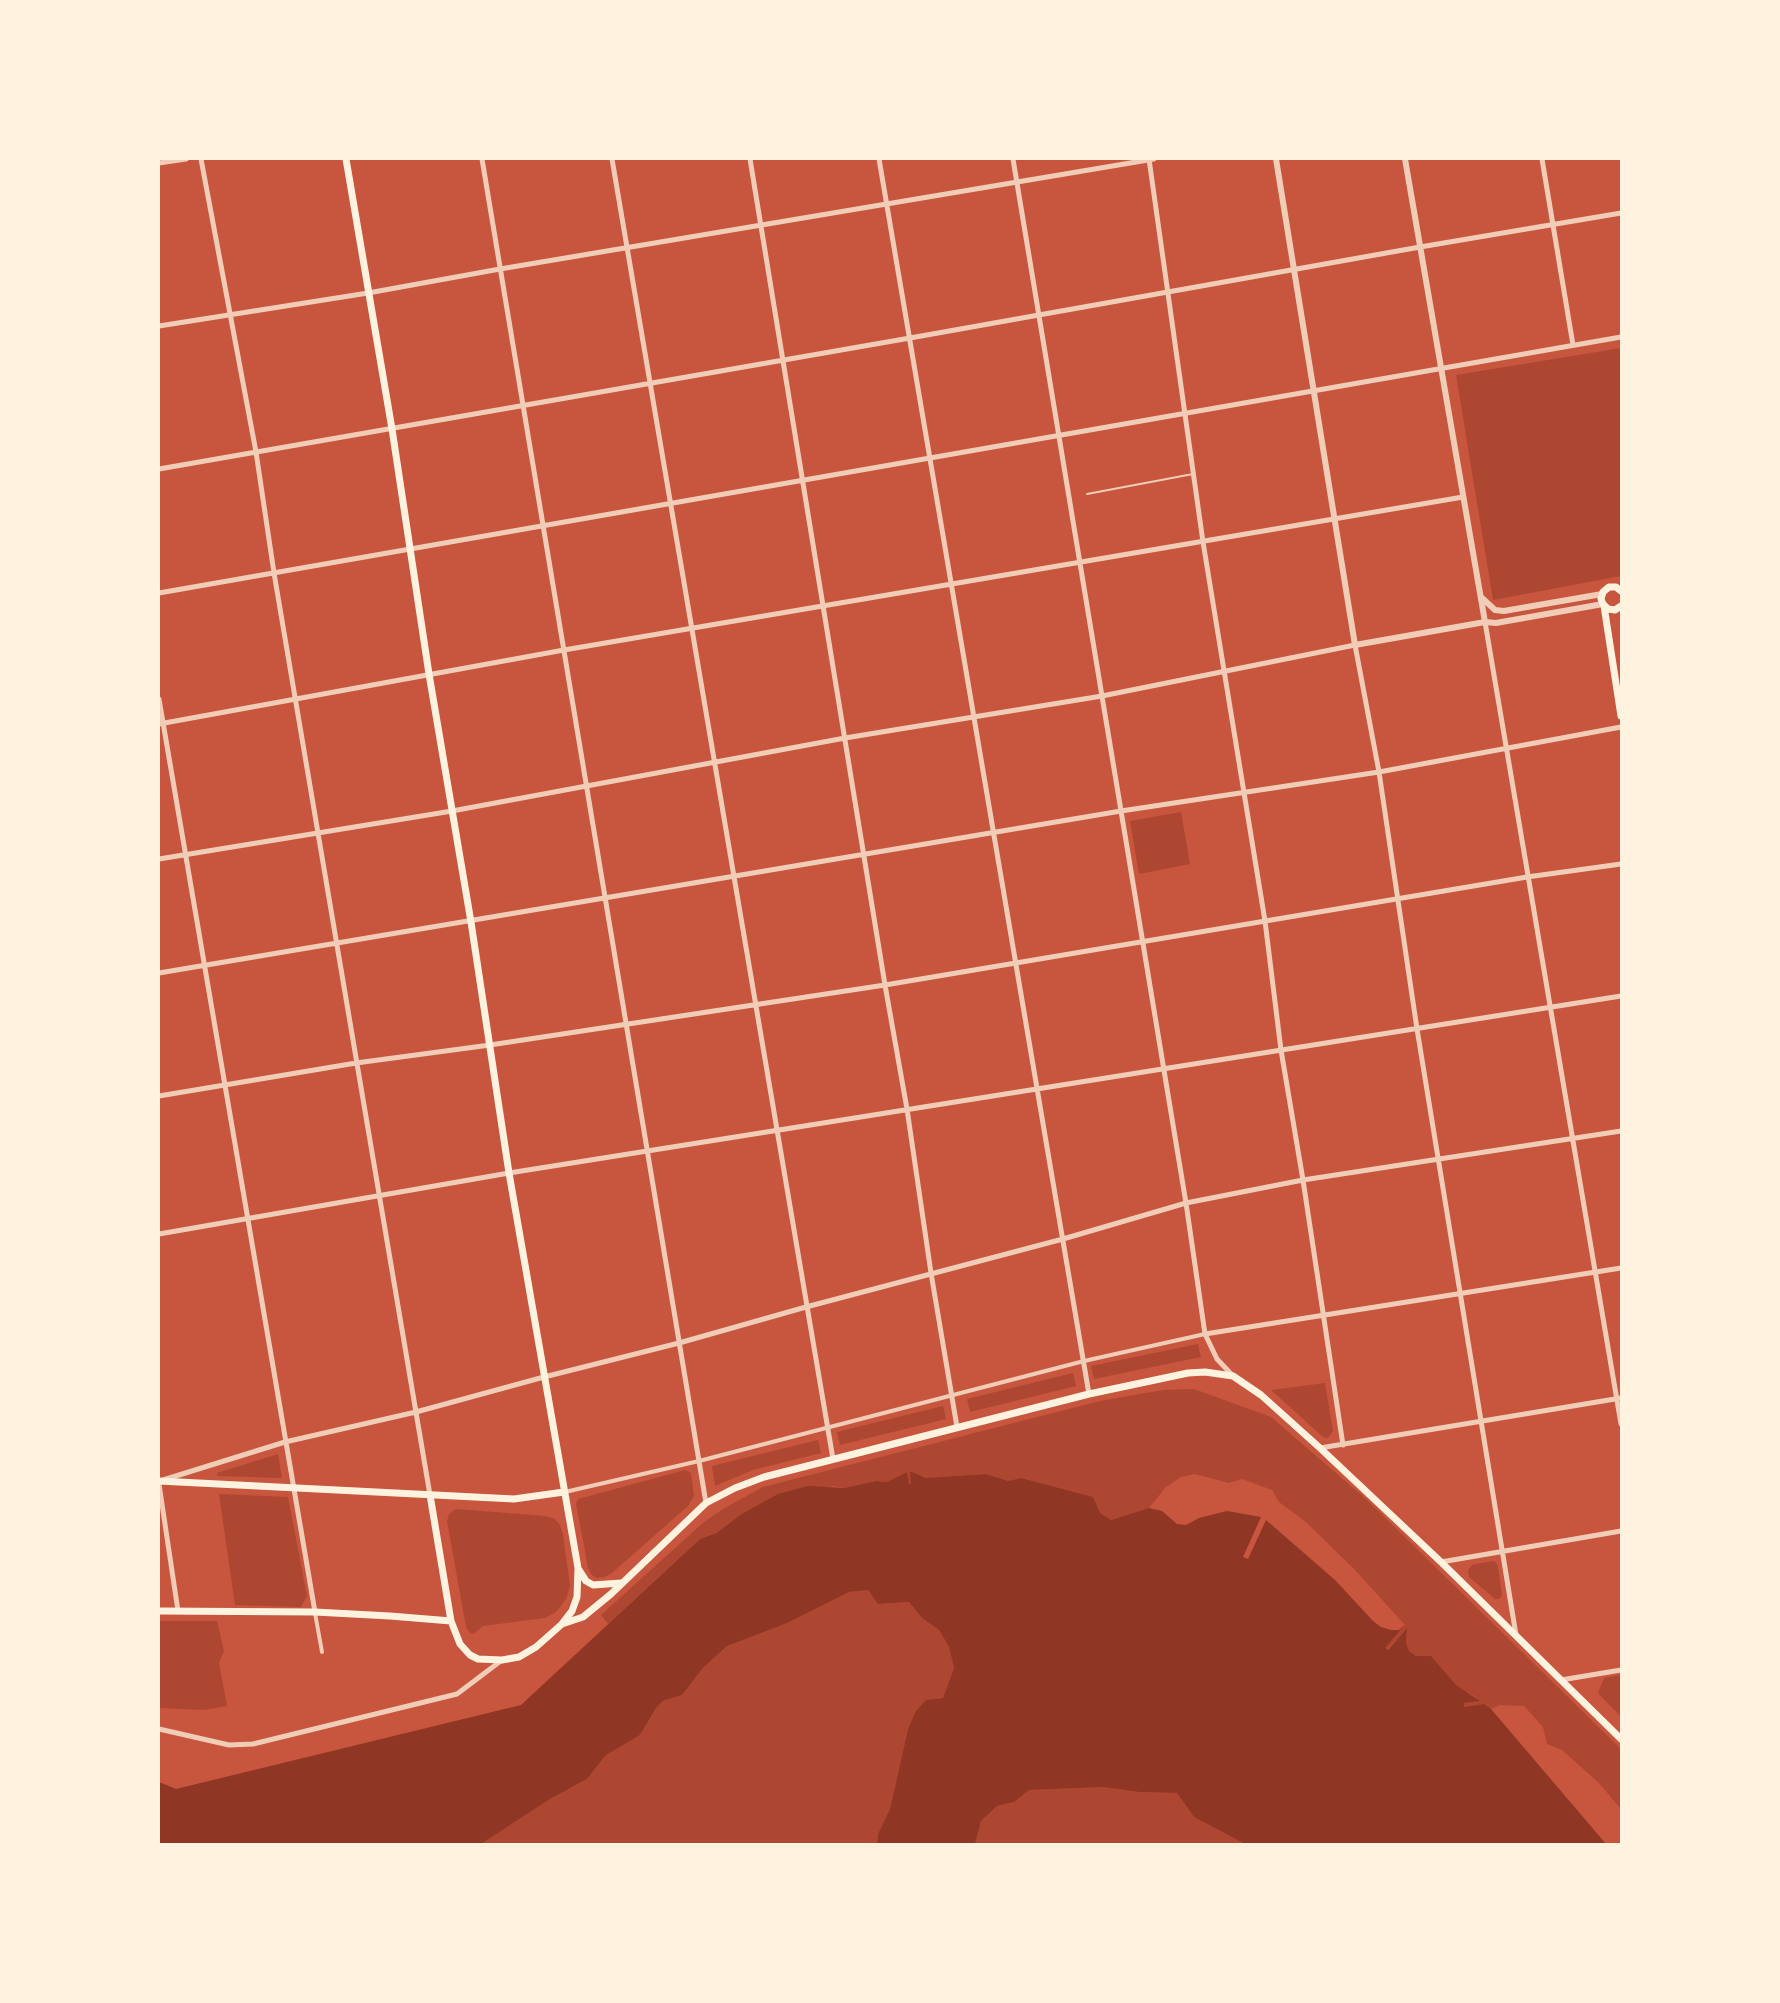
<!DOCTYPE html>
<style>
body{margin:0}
#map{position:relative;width:1780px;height:2003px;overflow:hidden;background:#c8553d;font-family:Literata,serif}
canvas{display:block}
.frame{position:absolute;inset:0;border:160px solid #fff3e0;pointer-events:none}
</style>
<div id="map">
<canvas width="1780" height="2003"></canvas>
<div class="frame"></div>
</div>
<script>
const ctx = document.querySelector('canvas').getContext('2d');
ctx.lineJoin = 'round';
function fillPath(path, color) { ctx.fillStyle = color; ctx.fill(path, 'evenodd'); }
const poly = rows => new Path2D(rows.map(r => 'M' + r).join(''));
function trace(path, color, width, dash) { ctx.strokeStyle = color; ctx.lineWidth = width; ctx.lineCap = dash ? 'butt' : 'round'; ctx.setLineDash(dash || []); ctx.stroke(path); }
const green = poly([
 [1621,348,1621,576,1493,600,1456,375],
 [1181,812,1190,864,1139,874,1130,821],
 [1198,1344,1201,1357,1094,1379,1091,1366],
 [1073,1373,1076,1386,970,1412,967,1399],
 [1325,1383,1333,1431,1328,1438,1323,1437,1271,1390],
 [1194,1389,1271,1417,1365,1498,1621,1749,1621,1809,1599,1783,1562,1750,1547,1744,1543,1727,1524,1706,1500,1705,1491,1709,1484,1704,1464,1707,1464,1703,1479,1701,1474,1696,1456,1686,1431,1656,1416,1656,1409,1651,1406,1643,1407,1628,1387,1650,1385,1648,1405,1625,1355,1570,1307,1523,1279,1502,1272,1490,1242,1479,1229,1483,1195,1474,1181,1477,1166,1487,1149,1508,1111,1520,1100,1513,1092,1497,1021,1478,1008,1481,986,1474,926,1478,910,1471,912,1484,909,1484,907,1472,887,1482,876,1481,844,1488,833,1486,740,1515,717,1534,700,1539,608,1624,601,1615,704,1522,723,1509,763,1487,1100,1401,1163,1390],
 [943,1406,946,1419,840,1445,837,1432],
 [818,1440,821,1453,753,1470,715,1486,712,1466],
 [278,1454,282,1478,218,1476,217,1473],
 [685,1470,691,1473,694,1496,688,1506,612,1573,605,1577,596,1578,591,1574,588,1568,584,1545,576,1504,578,1499],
 [219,1494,288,1497,307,1596,301,1607,235,1605],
 [456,1509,546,1516,555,1519,560,1525,563,1535,570,1586,566,1599,556,1612,545,1618,483,1626,474,1634,470,1633,466,1627,447,1521,449,1514],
 [1492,1561,1496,1562,1498,1566,1502,1596,1499,1599,1495,1599,1469,1577,1468,1570,1472,1565],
 [868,1590,878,1604,909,1602,922,1618,939,1630,949,1647,954,1668,943,1698,926,1700,908,1729,890,1809,878,1834,877,1844,481,1844,550,1799,587,1779,606,1755,640,1735,656,1708,663,1701,682,1695,703,1668,727,1646,849,1592],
 [159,1621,217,1621,224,1651,219,1663,227,1706,204,1710,159,1708],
 [1621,1675,1621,1717,1598,1693,1604,1678],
 [1103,1787,1139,1792,1177,1793,1194,1817,1245,1844,975,1844,981,1821,997,1806,1014,1802,1029,1790]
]);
const water = poly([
 [910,1471,926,1478,986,1474,1008,1481,1021,1478,1093,1497,1100,1513,1111,1520,1149,1508,1162,1511,1177,1524,1186,1525,1199,1518,1227,1511,1261,1517,1243,1557,1248,1559,1266,1520,1335,1580,1373,1621,1381,1627,1391,1630,1399,1630,1405,1625,1385,1648,1388,1650,1407,1628,1406,1643,1409,1651,1416,1656,1431,1656,1456,1685,1480,1701,1464,1703,1464,1707,1484,1704,1491,1709,1606,1844,1245,1844,1194,1817,1177,1793,1139,1792,1103,1787,1029,1790,1014,1802,997,1806,981,1821,975,1844,877,1844,878,1834,890,1809,908,1729,916,1711,926,1700,943,1698,954,1668,949,1647,939,1630,922,1618,909,1602,878,1604,868,1590,849,1592,787,1623,727,1646,703,1668,682,1695,663,1701,656,1708,640,1735,606,1755,587,1779,550,1799,481,1844,159,1844,159,1782,176,1789,521,1705,700,1539,717,1533,740,1515,778,1494,808,1486,844,1488,876,1481,887,1482,907,1472,909,1484,911,1484]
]);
const service = poly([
 [1087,494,1193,474]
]);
const pedestrian = poly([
 [565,1492,699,1461,1084,1361,1205,1334],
 [315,1613,322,1652]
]);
const minor = poly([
 [201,159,256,452,274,573,430,1495],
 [482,159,706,1503],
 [612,159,833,1459],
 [750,159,885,985,907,1109,931,1273,957,1427],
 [879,159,1089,1394],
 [1013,159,1186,1203,1205,1334,1217,1359,1233,1376],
 [1149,159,1203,542,1265,921,1281,1050,1303,1180,1343,1445],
 [1542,159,1573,345],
 [159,163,186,159],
 [159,326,368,293,500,269,1154,159],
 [159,469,910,338,1420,247,1621,213],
 [159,593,1621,337],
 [1485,622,1621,1424],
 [159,699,315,1612],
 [159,724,564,650,1463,497],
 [159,859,452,811,845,738,1102,696,1355,645,1379,772,1417,1029,1516,1635],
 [159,973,1121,811,1379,772,1621,727],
 [159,1096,356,1063,490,1045,885,985,1527,877,1621,864],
 [159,1234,509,1173,1621,996],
 [1205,1334,1621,1268],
 [1320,1448,1621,1398],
 [163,1480,285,1442,416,1412,544,1377,679,1343,806,1307,1063,1239,1186,1203,1303,1180,1621,1131],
 [159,1484,178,1611],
 [1441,1562,1621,1531],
 [1561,1680,1621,1670],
 [159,1729,229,1745,253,1744,457,1694,502,1660]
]);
const tertiary = poly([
 [1276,159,1355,645,1485,622,1496,623,1603,604],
 [1405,159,1485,622],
 [1481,597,1495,610,1504,611,1602,594]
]);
const secondary = poly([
 [346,159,392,429,429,674,471,922,509,1173,578,1568,577,1597,572,1611,562,1624],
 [1621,591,1616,587,1609,587,1603,592,1601,599,1603,604,1608,609,1615,610,1621,606],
 [1604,606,1621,716],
 [159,1481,514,1499,564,1492],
 [430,1495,451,1621,460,1644,470,1655,478,1659,502,1660,519,1657,536,1647,562,1624,583,1617,611,1594,706,1503,735,1488,764,1477,1089,1394,1188,1373,1205,1372,1233,1376,1261,1395,1320,1448,1441,1562,1621,1739],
 [579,1570,586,1581,593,1585,621,1583],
 [159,1611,315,1612,390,1616,451,1621]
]);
fillPath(green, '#ae4732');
fillPath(water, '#8f3625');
trace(service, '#f1ccb7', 2);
trace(pedestrian, '#f1ccb7', 4);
trace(minor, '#f1ccb7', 5);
trace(tertiary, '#f1ccb7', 6);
trace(secondary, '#fff3e0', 7);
</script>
